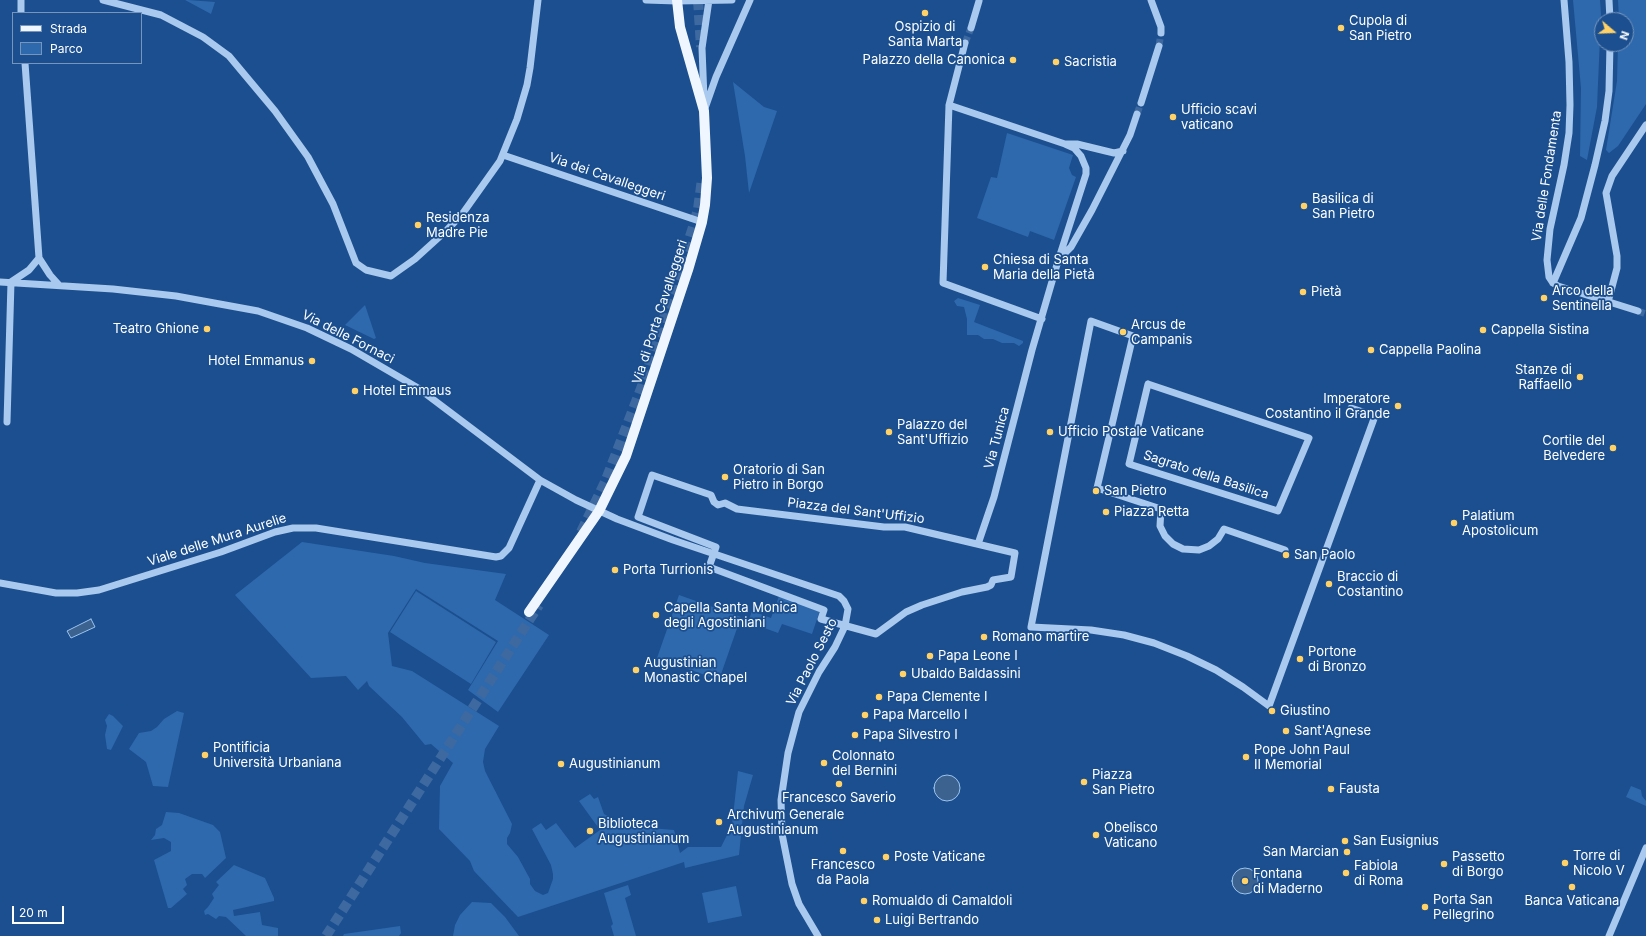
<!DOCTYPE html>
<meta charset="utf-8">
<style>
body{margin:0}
#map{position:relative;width:1646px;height:936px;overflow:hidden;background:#1b4f8f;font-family:Inter,sans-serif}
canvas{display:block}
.legend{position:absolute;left:12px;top:12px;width:130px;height:52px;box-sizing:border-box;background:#1b4f8f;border:1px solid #7695bc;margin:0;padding:5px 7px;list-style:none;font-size:12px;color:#fff}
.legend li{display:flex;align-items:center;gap:8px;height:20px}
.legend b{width:20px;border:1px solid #7695bc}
.north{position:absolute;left:1594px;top:12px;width:40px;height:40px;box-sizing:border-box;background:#1b4f8f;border:1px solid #7695bc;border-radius:50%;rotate:109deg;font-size:11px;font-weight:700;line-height:16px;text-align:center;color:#fff}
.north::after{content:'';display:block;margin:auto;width:14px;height:18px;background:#ffd166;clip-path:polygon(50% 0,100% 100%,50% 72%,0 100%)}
.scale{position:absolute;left:12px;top:906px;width:52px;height:18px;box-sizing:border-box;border:2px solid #fff;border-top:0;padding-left:5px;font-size:12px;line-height:14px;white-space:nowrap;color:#fff;-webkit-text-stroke:3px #1b4f8f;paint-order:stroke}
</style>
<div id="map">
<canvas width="1646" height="936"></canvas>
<ul class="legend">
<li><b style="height:5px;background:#f0f6ff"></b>Strada</li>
<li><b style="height:11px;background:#2e69ad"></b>Parco</li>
</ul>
<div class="north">N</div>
<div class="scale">20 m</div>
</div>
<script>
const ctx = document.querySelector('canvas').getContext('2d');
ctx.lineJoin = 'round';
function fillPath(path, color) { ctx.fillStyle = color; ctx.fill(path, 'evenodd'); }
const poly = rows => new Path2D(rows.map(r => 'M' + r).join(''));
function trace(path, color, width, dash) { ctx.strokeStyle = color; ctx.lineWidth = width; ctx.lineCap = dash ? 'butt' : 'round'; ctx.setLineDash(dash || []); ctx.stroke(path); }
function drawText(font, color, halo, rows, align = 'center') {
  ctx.font = font + ' Inter,sans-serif'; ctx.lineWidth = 3.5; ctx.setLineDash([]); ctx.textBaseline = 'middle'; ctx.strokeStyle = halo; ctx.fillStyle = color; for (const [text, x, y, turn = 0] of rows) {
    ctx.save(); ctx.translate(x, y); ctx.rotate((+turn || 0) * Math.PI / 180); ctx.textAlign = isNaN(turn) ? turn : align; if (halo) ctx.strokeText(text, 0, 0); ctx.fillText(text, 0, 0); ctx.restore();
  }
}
const green = poly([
 [185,0,188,0,215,2,211,14],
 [1573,0,1600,0,1601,14,1597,107,1587,160,1580,156,1581,88],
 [1618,0,1646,0,1646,104,1618,146,1609,153,1606,150,1617,81,1618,44,1626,44,1626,20,1619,20],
 [733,82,764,107,777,111,749,193,745,156],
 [1007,133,1073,155,1069,168,1072,175,1076,177,1054,240,1030,231,1028,237,977,218,991,177,997,178],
 [958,298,980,305,974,322,1023,341,1023,343,1019,346,1014,343,1002,343,993,339,984,339,978,335,967,335,967,319,964,307,957,306,954,301],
 [365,305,376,338,374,339,345,325],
 [302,542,394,556,425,563,506,574,495,600,549,635,498,712,468,690,498,641,416,589,388,633,392,666,412,671,499,726,485,749,483,762,485,771,512,824,510,833,507,838,507,844,518,857,530,879,530,884,535,891,543,895,548,893,553,879,553,874,551,865,532,829,541,823,546,830,556,823,575,848,600,830,579,801,590,794,594,799,598,797,604,814,608,816,614,825,674,830,680,853,688,847,721,847,727,835,731,834,738,771,753,775,744,806,739,855,685,868,684,862,518,917,474,871,470,861,439,829,440,786,453,763,431,744,425,745,402,717,369,686,367,681,358,690,346,676,311,678,235,595],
 [416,591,496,642,471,684,390,632],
 [679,595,741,617,719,680,657,658],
 [779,596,820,610,812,634,782,624,778,633,748,622,752,611,771,618],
 [177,711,184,713,168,787,153,786,146,762,129,749,139,733,151,731,157,727,164,719],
 [109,714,113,716,123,726,111,750,107,749,105,735,107,726,105,720],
 [1631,786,1641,790,1642,796,1646,801,1646,806,1626,797],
 [166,812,179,813,213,825,220,832,226,858,205,878,202,874,192,874,185,879,187,885,183,889,187,894,171,908,168,908,154,860,171,851,171,842,164,838,151,840,155,835,156,829,162,825],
 [234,865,265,878,274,898,274,901,233,910,234,916,260,912,262,925,278,928,278,936,246,936,226,917,219,916,216,919,208,914,205,915,204,911,208,907,214,898,212,894,219,885,216,882],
 [628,885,631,895,625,898,636,936,614,936,611,926,613,924,604,893],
 [736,886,742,916,708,923,702,893],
 [472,902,491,903,505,917,519,936,453,936,455,925,460,915],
 [400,926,401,933,399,936,343,936,344,934]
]);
const water = poly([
 [91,619,95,627,71,638,67,631,91,619],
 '934 788a13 13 0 1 1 26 0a13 13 0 1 1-26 0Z',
 '1232 881a13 13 0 1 1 26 0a13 13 0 1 1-26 0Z'
]);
const minorTunnel = poly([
 [965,43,971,28],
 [1159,46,1161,33],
 [1137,114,1141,103],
 [1638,311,1646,314]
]);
const majorTunnel = poly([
 [698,0,701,47],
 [581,532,605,482,645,378,693,227,698,209,702,179],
 [326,936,539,605]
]);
const minor = poly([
 [103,0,161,15,203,37,229,56,275,111,308,157,333,204,356,263,366,270,391,276,415,259,447,230,463,213,500,161,517,119,527,85,530,68,538,0],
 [646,0,677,1,732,0],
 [1151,0,1161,27,1161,33],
 [1564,0,1569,62,1570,105,1569,133,1564,165,1550,229,1547,260,1549,277,1553,283,1558,286,1638,311],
 [1609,0,1610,20],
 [21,13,21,0],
 [971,28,979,1],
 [965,43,949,105,943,283,1042,319],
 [25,63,39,258,50,275,59,285],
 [704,99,702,48,709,0],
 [1141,103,1159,46],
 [949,105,1065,144,1077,144,1114,153,1123,151],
 [704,111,716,77,750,0],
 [503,155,702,222],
 [1059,259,1071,247,1092,210,1130,135,1137,114],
 [0,282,113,289,176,296,258,311,307,328,351,349,418,388,540,480,576,500,617,519,673,540,839,596,844,601,848,609,845,626,835,647,819,672,799,712,788,753,781,800,782,834,792,884,799,904,818,936],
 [1553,283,1581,218,1595,165,1605,121,1609,91,1610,44],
 [1608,302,1617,268,1617,256,1606,193,1612,176,1646,125],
 [1148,384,1309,438,1278,511,1129,464,1148,384],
 [7,422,11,282,29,270,39,258],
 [652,475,711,495,714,502,718,505,725,503,737,509,884,527,905,527,1015,553,1011,577,993,580,991,585,987,587,962,592,922,605,906,612,876,634,821,619,824,610,709,567,716,547,638,517,652,475],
 [978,544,994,497,1032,350,1058,261,1086,174,1086,168,1081,156,1074,148,1065,144],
 [1285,550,1224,529,1218,539,1209,546,1199,550,1183,549,1173,544,1165,536,1160,526,1161,509,1097,488,1133,336,1091,321,1031,627,1091,630,1124,635,1154,643,1187,656,1216,670,1243,687,1269,706,1375,416,1351,408],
 [0,583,56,593,77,593,99,590,221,552,275,532,293,528,316,528,496,557,501,556,509,548,540,480],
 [1609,936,1646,848]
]);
const major = poly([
 [529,612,599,511,626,456,688,270,702,222,705,205,707,178,704,111,680,27,677,0]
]);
const markers = [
 [925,13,4,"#ffd166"],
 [1341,28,4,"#ffd166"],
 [1013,60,4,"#ffd166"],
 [1056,62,4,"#ffd166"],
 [1173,117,4,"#ffd166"],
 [1304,206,4,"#ffd166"],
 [418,225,4,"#ffd166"],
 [985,267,4,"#ffd166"],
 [1303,292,4,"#ffd166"],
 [1544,298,4,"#ffd166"],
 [207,329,4,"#ffd166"],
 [1483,330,4,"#ffd166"],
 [1123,332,4,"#ffd166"],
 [1371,350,4,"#ffd166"],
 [312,361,4,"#ffd166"],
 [1580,377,4,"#ffd166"],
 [355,391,4,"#ffd166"],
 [1398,406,4,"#ffd166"],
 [889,432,4,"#ffd166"],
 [1050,432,4,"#ffd166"],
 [1613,448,4,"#ffd166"],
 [725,477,4,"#ffd166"],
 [1096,491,4,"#ffd166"],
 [1106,512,4,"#ffd166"],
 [1454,523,4,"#ffd166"],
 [1286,555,4,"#ffd166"],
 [615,570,4,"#ffd166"],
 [1329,584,4,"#ffd166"],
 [656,615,4,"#ffd166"],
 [984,637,4,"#ffd166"],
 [930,656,4,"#ffd166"],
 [1300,659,4,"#ffd166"],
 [636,670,4,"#ffd166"],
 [903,674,4,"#ffd166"],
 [879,697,4,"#ffd166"],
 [1272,711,4,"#ffd166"],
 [865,715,4,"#ffd166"],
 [1286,731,4,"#ffd166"],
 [855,735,4,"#ffd166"],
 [205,755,4,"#ffd166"],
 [1246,757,4,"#ffd166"],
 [824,763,4,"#ffd166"],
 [561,764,4,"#ffd166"],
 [1084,782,4,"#ffd166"],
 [839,784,4,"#ffd166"],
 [1331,789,4,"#ffd166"],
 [719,822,4,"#ffd166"],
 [590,831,4,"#ffd166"],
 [1096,835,4,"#ffd166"],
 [1345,841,4,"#ffd166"],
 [843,851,4,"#ffd166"],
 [1347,852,4,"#ffd166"],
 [886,857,4,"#ffd166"],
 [1565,863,4,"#ffd166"],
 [1444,864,4,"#ffd166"],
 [1346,873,4,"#ffd166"],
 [1245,881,4,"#ffd166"],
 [1572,887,4,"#ffd166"],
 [864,901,4,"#ffd166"],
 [1425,907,4,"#ffd166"],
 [877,920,4,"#ffd166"]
];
const poiNames = [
 ["Cupola di",1349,21],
 ["San Pietro",1349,36],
 ["Ospizio di",925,27,"center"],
 ["Santa Marta",925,42,"center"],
 ["Palazzo della Canonica",1005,60,"right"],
 ["Sacristia",1064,62],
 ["Ufficio scavi",1181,110],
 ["vaticano",1181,125],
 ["Basilica di",1312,199],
 ["San Pietro",1312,214],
 ["Residenza",426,218],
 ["Madre Pie",426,233],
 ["Chiesa di Santa",993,260],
 ["Maria della Pietà",993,275],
 ["Arco della",1552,291],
 ["Sentinella",1552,306],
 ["Pietà",1311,292],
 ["Arcus de",1131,325],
 ["Campanis",1131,340],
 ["Teatro Ghione",199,329,"right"],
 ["Cappella Sistina",1491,330],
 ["Cappella Paolina",1379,350],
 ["Hotel Emmanus",304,361,"right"],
 ["Stanze di",1572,370,"right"],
 ["Raffaello",1572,385,"right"],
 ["Hotel Emmaus",363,391],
 ["Imperatore",1390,399,"right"],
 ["Costantino il Grande",1390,414,"right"],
 ["Palazzo del",897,425],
 ["Sant'Uffizio",897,440],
 ["Ufficio Postale Vaticane",1058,432],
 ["Cortile del",1605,441,"right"],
 ["Belvedere",1605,456,"right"],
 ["Oratorio di San",733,470],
 ["Pietro in Borgo",733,485],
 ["San Pietro",1104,491],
 ["Piazza Retta",1114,512],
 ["Palatium",1462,516],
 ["Apostolicum",1462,531],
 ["San Paolo",1294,555],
 ["Porta Turrionis",623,570],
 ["Braccio di",1337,577],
 ["Costantino",1337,592],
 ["Capella Santa Monica",664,608],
 ["degli Agostiniani",664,623],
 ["Romano martire",992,637],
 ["Portone",1308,652],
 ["di Bronzo",1308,667],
 ["Papa Leone I",938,656],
 ["Augustinian",644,663],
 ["Monastic Chapel",644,678],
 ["Ubaldo Baldassini",911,674],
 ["Papa Clemente I",887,697],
 ["Giustino",1280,711],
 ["Papa Marcello I",873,715],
 ["Sant'Agnese",1294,731],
 ["Papa Silvestro I",863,735],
 ["Pontificia",213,748],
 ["Università Urbaniana",213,763],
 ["Pope John Paul",1254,750],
 ["II Memorial",1254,765],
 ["Colonnato",832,756],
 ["del Bernini",832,771],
 ["Augustinianum",569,764],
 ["Piazza",1092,775],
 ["San Pietro",1092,790],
 ["Fausta",1339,789],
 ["Francesco Saverio",839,798,"center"],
 ["Archivum Generale",727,815],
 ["Augustinianum",727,830],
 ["Biblioteca",598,824],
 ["Augustinianum",598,839],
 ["Obelisco",1104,828],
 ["Vaticano",1104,843],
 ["San Eusignius",1353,841],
 ["San Marcian",1339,852,"right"],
 ["Torre di",1573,856],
 ["Nicolo V",1573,871],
 ["Poste Vaticane",894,857],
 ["Passetto",1452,857],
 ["di Borgo",1452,872],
 ["Francesco",843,865,"center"],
 ["da Paola",843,880,"center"],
 ["Fabiola",1354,866],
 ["di Roma",1354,881],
 ["Fontana",1253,874],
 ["di Maderno",1253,889],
 ["Porta San",1433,900],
 ["Pellegrino",1433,915],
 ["Romualdo di Camaldoli",872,901],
 ["Banca Vaticana",1572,901,"center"],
 ["Luigi Bertrando",885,920]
];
const streetNames = [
 ["Via delle Fondamenta",1547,176,-81],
 ["Via dei Cavalleggeri",607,177,19],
 ["Via di Porta Cavalleggeri",660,312,-72],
 ["Via delle Fornaci",348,337,27],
 ["Via Tunica",997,438,-75],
 ["Sagrato della Basilica",1206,475,18],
 ["Piazza del Sant'Uffizio",856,511,7],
 ["Viale delle Mura Aurelie",217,540,-18],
 ["Via Paolo Sesto",812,662,-63]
];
fillPath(green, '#2e69ad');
fillPath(water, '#3c6290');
trace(water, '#9cc4f0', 1);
trace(minorTunnel, '#3d69a0', 7, [7, 3.5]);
trace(majorTunnel, '#3d69a0', 10, [10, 5]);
trace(minor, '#a9c9ee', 7);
trace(major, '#f0f6ff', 10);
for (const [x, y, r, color] of markers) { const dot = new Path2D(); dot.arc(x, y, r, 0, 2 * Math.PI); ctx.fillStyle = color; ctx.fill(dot); trace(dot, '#1b4f8f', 1.5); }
drawText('13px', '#fff', '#1b4f8f', poiNames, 'left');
drawText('13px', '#fff', '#1b4f8f', streetNames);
</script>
